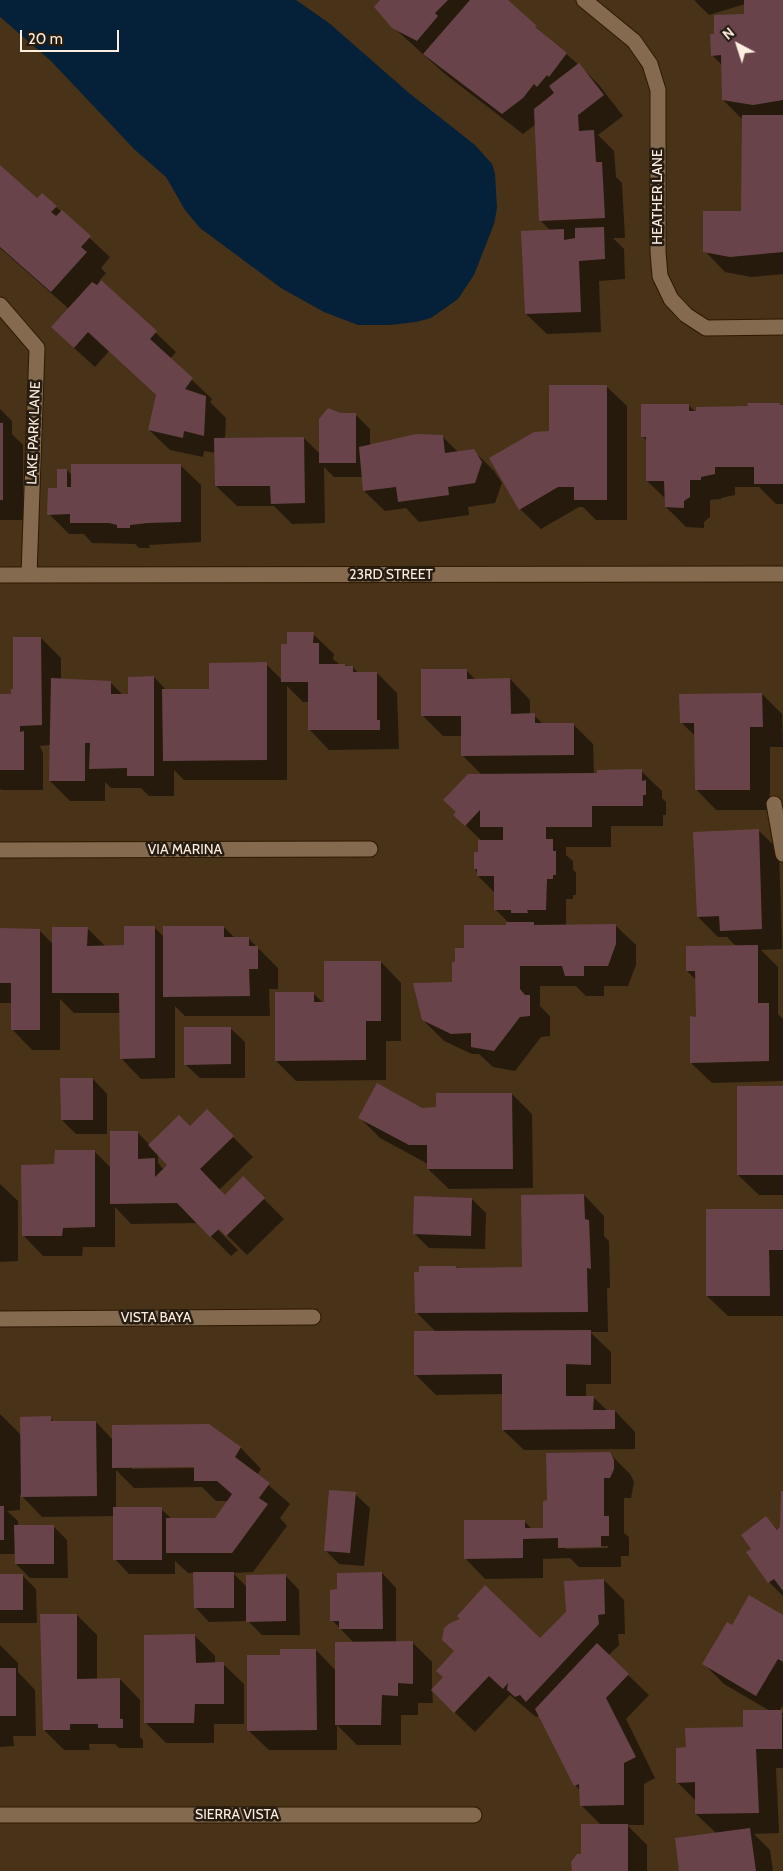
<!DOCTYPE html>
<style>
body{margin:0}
#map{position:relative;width:783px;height:1871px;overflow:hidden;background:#483218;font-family:Cabin,sans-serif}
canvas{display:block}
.north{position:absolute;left:713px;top:20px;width:50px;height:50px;-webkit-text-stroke:4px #261c11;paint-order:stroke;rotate:320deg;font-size:14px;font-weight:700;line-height:20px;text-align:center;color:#fdeedf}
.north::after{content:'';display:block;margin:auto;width:18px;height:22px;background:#fdeedf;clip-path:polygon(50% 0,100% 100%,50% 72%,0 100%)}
.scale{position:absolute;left:20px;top:30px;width:99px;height:22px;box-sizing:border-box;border:2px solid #fdeedf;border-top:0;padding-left:6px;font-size:15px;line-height:18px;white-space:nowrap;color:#fdeedf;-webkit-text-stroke:4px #261c11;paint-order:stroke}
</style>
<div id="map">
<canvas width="783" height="1871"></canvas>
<div class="north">N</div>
<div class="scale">20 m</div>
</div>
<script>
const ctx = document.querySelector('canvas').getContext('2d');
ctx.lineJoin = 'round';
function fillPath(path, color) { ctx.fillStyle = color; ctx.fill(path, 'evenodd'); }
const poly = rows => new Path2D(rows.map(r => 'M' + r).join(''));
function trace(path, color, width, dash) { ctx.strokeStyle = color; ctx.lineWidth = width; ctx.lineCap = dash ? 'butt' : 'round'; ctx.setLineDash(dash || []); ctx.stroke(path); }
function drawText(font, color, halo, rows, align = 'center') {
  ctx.font = font + ' Cabin,sans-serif'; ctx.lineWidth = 5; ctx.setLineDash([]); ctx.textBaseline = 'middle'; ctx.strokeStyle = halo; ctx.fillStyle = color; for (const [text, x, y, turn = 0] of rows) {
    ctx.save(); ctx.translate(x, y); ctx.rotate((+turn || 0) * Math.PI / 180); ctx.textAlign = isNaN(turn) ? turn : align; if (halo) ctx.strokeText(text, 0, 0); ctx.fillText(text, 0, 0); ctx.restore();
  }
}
const water = poly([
 [0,0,296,0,329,23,409,93,475,145,492,164,495,174,497,208,494,224,474,275,458,299,431,318,416,322,390,325,358,325,324,312,281,288,200,228,185,210,166,177,135,150,51,61,0,17]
]);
const shadow = poly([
 [381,0,504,0,579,65,599,85,623,116,598,135,614,151,616,177,622,183,625,238,613,238,624,249,625,279,599,281,601,332,547,334,526,314,551,231,540,220,536,124,523,134,445,74,393,27],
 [694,0,783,0,783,274,751,277,725,272,705,251,742,212,743,120,723,100,723,66,712,55,715,35,745,16,745,4,709,15],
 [0,167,37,200,56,207,110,257,101,268,106,273,100,280,176,352,170,359,212,399,210,402,226,418,225,439,304,438,320,454,340,414,355,414,370,429,370,446,442,436,458,452,473,450,494,471,502,483,495,503,468,507,469,515,419,522,406,508,385,511,364,491,363,477,334,477,324,467,325,523,292,524,274,506,237,506,216,486,216,453,204,451,203,457,170,450,149,430,157,396,109,351,95,367,73,347,69,309,0,248],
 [606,386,627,406,627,520,596,520,583,507,579,507,541,529,520,509,551,432],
 [780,404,783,407,783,504,776,504,759,487,735,487,735,495,721,498,721,499,710,500,710,517,704,522,704,528,686,527,666,507,666,499,647,481,647,441,643,437,688,405,696,412],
 [0,409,12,421,12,434,23,445,23,520,0,520],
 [180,465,201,485,201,542,149,545,150,548,139,548,135,544,92,543,84,534,69,534,49,514,67,470,72,475],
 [313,634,334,654,333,659,339,664,353,667,358,673,377,673,397,693,399,749,329,750,309,729,309,702,303,702,287,686,287,780,184,780,174,770,174,796,149,796,141,788,111,788,105,782,105,801,70,801,50,781,50,745,40,746,43,753,43,790,2,790,0,789,0,695,12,695,41,638,61,658,61,680,110,682,124,696,129,696,154,677,167,691,211,691,266,664,282,680,289,645],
 [466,670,476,680,510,679,530,700,530,715,534,715,543,724,573,724,593,744,594,775,641,771,662,791,662,798,666,802,666,815,663,815,663,826,611,826,611,847,566,847,566,855,573,861,573,869,576,873,576,895,573,895,573,899,566,899,566,926,615,925,636,945,636,965,628,986,604,986,604,996,586,996,576,986,540,986,540,1006,550,1016,550,1036,541,1037,515,1071,493,1067,479,1054,472,1054,444,1041,423,1020,453,983,456,963,465,950,508,926,508,922,495,909,495,893,478,876,475,868,482,841,455,815,482,775,462,755,462,736,443,736,422,715],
 [762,694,782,714,783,747,770,747,770,810,716,810,696,789,696,737,681,722],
 [758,830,779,850,782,949,761,950,778,967,778,1014,783,1019,783,1081,712,1083,691,1063,697,1018,696,980,687,971,737,947,727,937,718,937,698,917],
 [154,927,164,937,224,927,235,938,248,938,278,968,278,989,269,989,270,1016,185,1016,175,1006,175,1078,141,1079,121,1058,121,1013,74,1013,60,999,60,1050,32,1050,12,1029,12,1003,0,1003,0,930,39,930,53,944,87,928,106,947,125,947],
 [381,962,401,983,401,1041,386,1041,386,1080,296,1081,276,1061,313,993,324,1004],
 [230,1028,245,1042,245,1078,200,1078,185,1064],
 [93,1079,107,1094,107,1134,76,1134,62,1120],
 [783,1087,783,1195,759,1195,738,1175],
 [512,1094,532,1114,533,1188,449,1189,428,1169,428,1164,380,1138,359,1117,438,1109],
 [207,1111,253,1157,219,1190,225,1196,243,1178,284,1219,247,1255,215,1223,213,1225,238,1250,231,1256,198,1223,131,1224,115,1207,115,1247,83,1247,82,1256,43,1256,23,1235,56,1165,94,1151,111,1168,138,1133,150,1145,190,1128],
 [158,1154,169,1165,164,1170,158,1163],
 [0,1184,18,1201,18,1261,0,1262],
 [584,1195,604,1216,604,1236,609,1241,610,1288,607,1288,608,1332,590,1332,611,1352,611,1384,586,1384,586,1397,593,1397,608,1411,615,1411,635,1432,635,1449,524,1450,503,1430,503,1394,436,1395,415,1374,436,1332,416,1312,456,1267,459,1270,523,1268],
 [472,1199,486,1213,485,1249,429,1248,415,1234],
 [783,1210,783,1316,728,1316,707,1296],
 [0,1414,21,1435,50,1418,55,1423,96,1422,113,1440,209,1425,241,1448,261,1469,257,1475,290,1504,280,1518,287,1526,253,1572,233,1573,247,1587,285,1575,299,1590,300,1635,262,1635,248,1621,209,1622,195,1607,195,1573,188,1573,175,1561,175,1574,129,1574,115,1559,115,1516,42,1517,20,1494,20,1510,7,1511,18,1521,18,1526,53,1526,67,1540,68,1578,30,1578,16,1564,16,1554,0,1554],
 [200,1466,200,1468,132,1469,132,1467],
 [116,1470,134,1488,202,1487,216,1501,228,1501,215,1519,172,1519,161,1509,116,1508],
 [610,1454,630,1474,634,1482,631,1498,624,1498,624,1533,629,1537,629,1556,621,1556,621,1567,579,1567,570,1558,543,1559,543,1578,485,1579,465,1558,524,1521,532,1529,545,1529,548,1502],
 [564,1546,608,1546,608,1548,566,1549],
 [783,1492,783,1596,769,1582,752,1549,766,1518,778,1530,781,1528],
 [355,1494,370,1508,364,1566,339,1564,325,1550],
 [382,1573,396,1588,396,1642,412,1642,432,1662,432,1690,540,1639,604,1580,624,1600,625,1634,618,1634,619,1645,608,1656,649,1695,626,1719,655,1778,644,1784,644,1825,627,1825,647,1845,647,1871,574,1871,601,1825,581,1805,581,1791,575,1785,539,1716,536,1717,510,1695,475,1732,432,1690,433,1703,418,1703,418,1715,401,1715,401,1745,357,1745,337,1725,337,1750,269,1750,248,1730,281,1656,316,1650,336,1671,354,1643,332,1620,338,1591],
 [0,1575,22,1575,36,1589,37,1623,0,1623],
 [77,1615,97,1635,97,1680,120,1679,140,1700,140,1737,143,1740,143,1748,119,1748,115,1744,89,1744,90,1750,64,1750,44,1730],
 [783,1616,783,1705,779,1711,783,1713,783,1768,776,1768,779,1833,754,1834,770,1850,773,1871,680,1871,717,1834,696,1814,696,1801,677,1782,687,1749,744,1729,770,1711,724,1684,704,1664,732,1627],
 [195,1636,215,1656,215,1664,223,1664,244,1684,244,1724,214,1724,214,1743,166,1743,145,1722],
 [0,1645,18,1663,18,1672,35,1690,36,1736,13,1736,14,1746,0,1747]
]);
const building = poly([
 [380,0,448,0,435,13,438,16,417,41,392,28,374,7],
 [470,0,508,0,537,26,535,27,567,53,549,77,547,75,537,87,534,84,523,98,502,114,423,54],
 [744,0,783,0,783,100,753,105,722,100,721,55,711,56,710,34,714,34,714,15,744,14],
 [579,63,604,95,578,115,579,131,594,130,596,162,602,162,605,218,539,221,534,109,554,93,549,86],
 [742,115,783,115,783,252,730,257,703,252,703,211,741,211],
 [0,165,37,198,42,193,57,206,51,212,56,216,62,210,91,236,81,247,87,252,51,292,0,247],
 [604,227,605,259,579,261,581,312,525,314,521,231,564,229,564,240,575,238,575,228],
 [101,280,157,331,150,339,193,378,185,389,206,396,204,436,184,431,183,438,148,430,156,395,88,332,74,348,51,327,92,282,97,285],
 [549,385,607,385,607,500,574,500,574,487,558,487,519,510,489,458,534,432,549,431],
 [747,403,780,403,780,405,783,405,783,484,754,484,754,467,715,467,715,474,701,477,701,480,690,480,690,497,684,501,684,508,665,507,664,481,646,481,646,437,641,437,641,404,689,404,689,411,696,411,696,407,748,406],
 [328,408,341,413,356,413,356,463,319,463,319,419],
 [0,423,3,423,3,500,0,500],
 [416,434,443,435,445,453,474,449,482,462,475,483,448,487,449,495,398,502,396,487,363,491,359,447],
 [304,437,305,503,271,504,270,486,215,486,214,438],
 [71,464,181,464,181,522,148,523,130,525,130,528,117,528,117,525,109,523,70,523,70,514,47,515,48,488,57,488,57,469,67,469,67,487,71,487],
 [287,632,314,632,313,643,319,643,319,664,345,664,345,666,353,666,353,672,377,672,377,720,380,720,380,730,308,730,308,682,281,682,281,644,287,644],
 [13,637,41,637,42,725,20,726,20,732,24,731,24,770,0,770,0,694,11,694,11,689,13,689],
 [267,662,267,760,163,761,162,689,209,689,209,663],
 [421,669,467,669,467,679,510,678,511,714,535,713,535,723,574,723,574,755,461,756,461,716,421,716],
 [154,676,154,776,127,776,127,768,89,769,90,743,85,743,85,781,49,781,51,678,111,681,111,694,128,694,128,677],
 [762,693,763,727,750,727,750,790,695,790,694,723,680,723,679,694],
 [642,769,642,781,646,780,646,795,643,795,643,806,592,806,592,827,546,827,546,839,553,839,553,851,556,851,556,875,553,875,553,879,547,879,546,910,527,910,528,913,511,913,511,910,494,910,494,876,477,876,477,869,474,869,474,852,478,852,478,840,503,840,503,827,480,827,480,810,465,826,453,815,456,812,443,800,468,774,597,773,597,770],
 [759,829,762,929,720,931,719,916,697,917,693,832],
 [506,922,534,922,534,925,616,924,616,944,608,966,584,966,584,976,565,976,562,966,520,966,520,989,525,995,530,995,530,1016,520,1017,494,1051,471,1047,471,1033,451,1034,422,1020,413,983,452,982,452,962,455,962,455,948,464,948,464,925,506,925],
 [124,926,155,926,155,1058,120,1059,119,993,52,993,52,927,88,927,87,946,124,945],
 [163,926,224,926,224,937,249,937,249,946,258,946,258,969,249,969,250,996,163,997],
 [0,928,40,929,40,1030,11,1030,11,983,0,983],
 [758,945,758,1003,769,1003,769,1061,690,1063,690,1016,696,1017,695,971,686,971,686,946],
 [324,961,381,961,381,1021,366,1021,366,1060,275,1061,275,992,314,992,314,1002,324,1002],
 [184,1027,231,1027,231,1064,184,1065],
 [60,1078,93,1078,93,1120,61,1120],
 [377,1083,422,1108,436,1107,436,1093,512,1093,513,1169,427,1169,427,1145,409,1145,358,1118],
 [737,1086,783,1086,783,1175,737,1175],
 [207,1109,234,1136,200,1169,225,1195,243,1176,265,1198,226,1236,219,1229,210,1237,177,1203,110,1204,110,1131,138,1131,138,1159,155,1158,155,1177,167,1165,148,1145,179,1115,190,1126],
 [55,1150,95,1150,95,1227,63,1228,62,1236,22,1236,21,1165,54,1164],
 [584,1194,585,1219,589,1220,591,1269,587,1268,588,1312,415,1313,414,1272,419,1272,419,1266,456,1266,456,1268,522,1267,521,1195],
 [414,1196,472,1198,471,1236,413,1234],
 [706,1209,783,1209,783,1250,769,1250,770,1296,706,1296],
 [591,1330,591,1365,566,1364,566,1396,594,1396,593,1410,615,1410,615,1429,502,1430,502,1374,414,1375,414,1331],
 [51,1416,51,1421,96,1421,97,1496,21,1497,20,1417],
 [209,1424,241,1447,235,1457,270,1483,259,1498,268,1504,232,1553,166,1553,166,1518,215,1518,232,1494,217,1481,194,1481,194,1467,112,1468,112,1425],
 [610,1452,614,1460,614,1469,610,1478,604,1478,604,1516,609,1516,609,1536,601,1536,601,1547,558,1548,558,1538,523,1539,523,1558,464,1559,464,1520,525,1520,525,1528,543,1528,543,1501,547,1500,546,1453],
 [329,1490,356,1492,350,1553,324,1551],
 [781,1491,783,1491,783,1591,774,1579,768,1583,746,1552,751,1549,741,1535,766,1516,777,1530,780,1527],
 [0,1506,4,1506,4,1540,0,1540],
 [113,1507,162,1507,162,1560,113,1560],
 [14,1525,54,1525,54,1564,15,1564],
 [193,1572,234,1572,234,1608,194,1608],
 [382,1572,383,1629,339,1629,339,1621,330,1621,330,1590,337,1589,337,1573],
 [0,1574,23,1574,23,1610,0,1610],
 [286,1574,286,1621,246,1622,246,1575],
 [604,1579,605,1614,598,1615,599,1624,526,1702,520,1695,515,1697,507,1690,508,1683,503,1689,489,1676,454,1713,431,1690,443,1677,436,1671,454,1651,442,1640,444,1628,450,1623,460,1619,457,1616,485,1585,540,1638,566,1612,564,1581],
 [749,1595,783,1615,783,1662,778,1659,756,1696,702,1664,727,1622,732,1625],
 [40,1614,77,1614,77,1679,120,1678,120,1719,123,1719,123,1728,98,1728,98,1724,70,1724,70,1730,43,1730],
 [195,1634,196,1663,224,1662,224,1704,195,1704,194,1723,144,1723,144,1635],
 [413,1641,413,1684,398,1683,398,1696,382,1695,381,1725,335,1725,335,1642],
 [597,1643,629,1674,606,1698,636,1757,624,1763,624,1805,580,1806,579,1784,574,1786,535,1709],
 [280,1649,316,1649,317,1730,247,1731,247,1655,280,1655],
 [0,1668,16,1668,16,1716,0,1716],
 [743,1710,782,1710,782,1749,756,1749,759,1813,695,1814,695,1782,676,1783,676,1748,686,1747,685,1728,743,1727],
 [581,1824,628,1824,628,1871,572,1871,571,1862,577,1854,581,1854],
 [750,1828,756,1871,679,1871,675,1838]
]);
const minor = poly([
 [584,0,634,41,650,64,658,90,658,252,660,276,671,299,686,315,706,328,783,327],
 [0,305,37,348,29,575],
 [0,575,783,574],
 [774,804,783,854],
 [0,850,370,849],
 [0,1319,313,1317],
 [0,1815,474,1815]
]);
const streetNames = [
 ["HEATHER LANE",658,197,-90],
 ["LAKE PARK LANE",34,433,-88],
 ["23RD STREET",391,575],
 ["VIA MARINA",185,850],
 ["VISTA BAYA",156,1318],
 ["SIERRA VISTA",237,1815]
];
fillPath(water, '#052139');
fillPath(shadow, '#0007');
fillPath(building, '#68444a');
trace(minor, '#2e1900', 17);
trace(minor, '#846b50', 15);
drawText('14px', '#fdeedf', '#261c11', streetNames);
</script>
